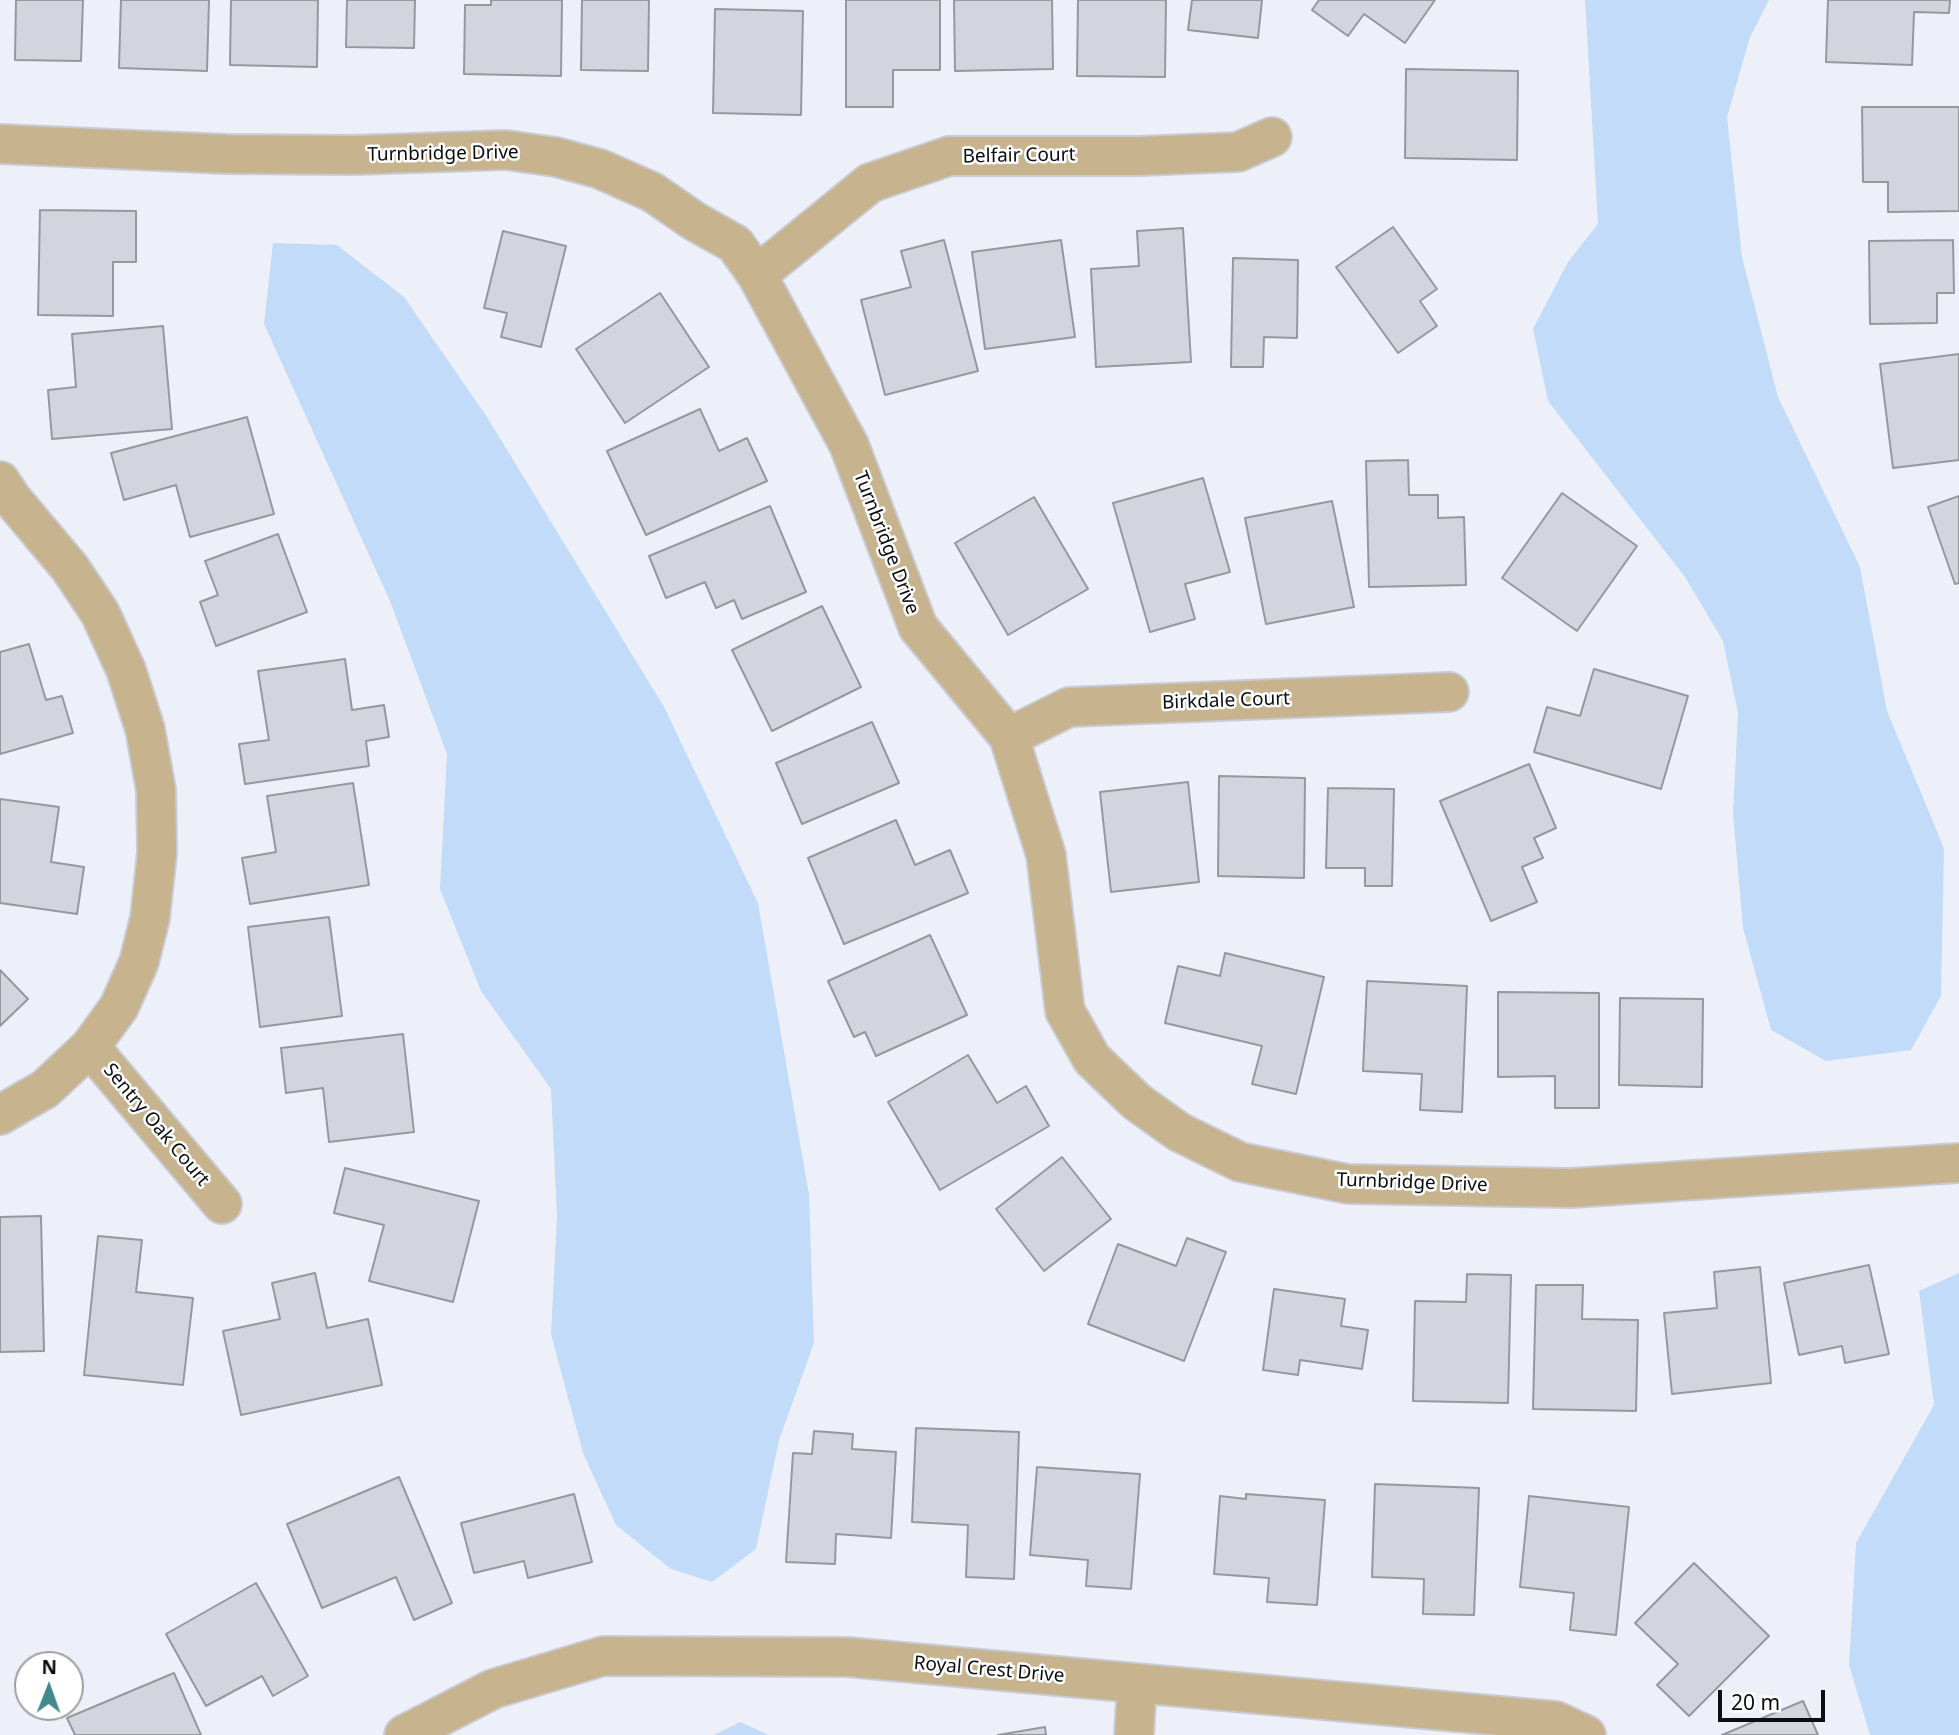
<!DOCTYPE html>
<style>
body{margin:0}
#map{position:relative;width:1959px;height:1735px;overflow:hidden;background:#edf0f9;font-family:"Noto Sans",sans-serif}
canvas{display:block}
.north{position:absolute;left:14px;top:1651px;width:70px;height:70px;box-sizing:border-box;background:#fff;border:2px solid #9e9e9f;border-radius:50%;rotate:1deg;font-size:19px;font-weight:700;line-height:28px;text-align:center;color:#0c0d0f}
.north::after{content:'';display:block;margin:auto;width:24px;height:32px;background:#428a8a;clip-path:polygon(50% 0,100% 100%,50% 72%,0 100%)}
.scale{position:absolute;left:1718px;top:1690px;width:107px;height:32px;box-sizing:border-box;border:4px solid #0c0d0f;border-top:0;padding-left:9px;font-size:21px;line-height:24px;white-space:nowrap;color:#0c0d0f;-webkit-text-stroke:5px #fff;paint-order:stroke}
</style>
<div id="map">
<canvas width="1959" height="1735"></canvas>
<div class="north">N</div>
<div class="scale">20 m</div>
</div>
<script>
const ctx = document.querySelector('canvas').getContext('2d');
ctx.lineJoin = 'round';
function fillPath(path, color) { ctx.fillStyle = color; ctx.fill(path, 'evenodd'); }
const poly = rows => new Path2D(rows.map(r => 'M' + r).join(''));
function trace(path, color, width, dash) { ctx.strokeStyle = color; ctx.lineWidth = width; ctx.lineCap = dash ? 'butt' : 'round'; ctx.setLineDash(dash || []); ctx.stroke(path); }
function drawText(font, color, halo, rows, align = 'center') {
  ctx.font = font + ' "Noto Sans",sans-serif'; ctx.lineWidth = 5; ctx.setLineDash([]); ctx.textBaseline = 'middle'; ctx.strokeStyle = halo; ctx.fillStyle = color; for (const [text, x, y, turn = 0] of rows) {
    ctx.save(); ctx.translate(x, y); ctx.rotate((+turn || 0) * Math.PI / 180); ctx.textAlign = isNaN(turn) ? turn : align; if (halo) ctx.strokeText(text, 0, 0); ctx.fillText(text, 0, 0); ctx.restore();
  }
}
const water = poly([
 [1585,0,1769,0,1750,37,1727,117,1742,257,1778,397,1860,567,1887,711,1944,848,1941,996,1911,1050,1826,1061,1771,1030,1743,928,1733,814,1738,713,1723,641,1685,577,1548,401,1533,329,1568,262,1598,224],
 [273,243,337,245,404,297,487,417,664,707,758,903,809,1195,814,1343,779,1440,756,1549,712,1582,671,1569,616,1525,583,1453,551,1334,557,1216,551,1089,481,991,440,889,447,754,390,601,264,324],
 [1959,1273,1959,1735,1870,1735,1849,1665,1856,1543,1934,1405,1919,1291],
 [740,1722,769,1735,714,1735]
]);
const building = poly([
 [16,0,83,0,81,61,15,60,16,0],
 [121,0,209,0,207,71,119,68,121,0],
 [231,0,318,0,317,67,230,65,231,0],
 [347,0,415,0,414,48,346,47,347,0],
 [491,0,562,0,561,76,464,74,465,5,491,5,491,0],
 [582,0,649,0,648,71,581,70,582,0],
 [846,0,940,0,940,70,893,70,893,107,846,107,846,0],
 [954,0,1052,0,1053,69,955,71,954,0],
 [1078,0,1166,0,1165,77,1077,76,1078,0],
 [1192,0,1262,0,1258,38,1188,30,1192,0],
 [1319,0,1435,0,1405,43,1364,14,1348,36,1312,10,1319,0],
 [1828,0,1950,0,1949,13,1914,12,1912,65,1826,62,1828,0],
 [715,9,803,11,801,115,713,113,715,9],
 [1406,69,1518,71,1517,160,1405,158,1406,69],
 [1862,107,1959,107,1959,211,1888,212,1888,182,1863,182,1862,107],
 [40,210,136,211,136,262,113,262,113,316,38,315,40,210],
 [1393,227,1437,289,1420,301,1437,326,1398,353,1336,267,1393,227],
 [1183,228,1191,362,1096,367,1091,269,1139,266,1137,231,1183,228],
 [503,231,566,246,541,347,501,337,507,313,484,308,503,231],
 [944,240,978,371,885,395,861,300,911,287,901,251,944,240],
 [1061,240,1075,337,985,349,972,252,1061,240],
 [1953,240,1954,293,1937,293,1937,323,1870,324,1869,241,1953,240],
 [1233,258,1298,260,1297,338,1264,337,1263,367,1231,367,1233,258],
 [660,293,709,367,625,423,576,349,660,293],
 [163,326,172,429,52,439,48,390,76,387,72,334,163,326],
 [1959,354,1959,460,1893,468,1880,364,1959,354],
 [700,409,719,451,747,438,767,481,646,535,607,451,700,409],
 [247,417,274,514,190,537,176,485,124,500,111,453,247,417],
 [1408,460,1409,495,1438,495,1438,518,1464,517,1466,585,1369,587,1366,461,1408,460],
 [1203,478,1230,572,1185,584,1195,619,1150,632,1113,503,1203,478],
 [1562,493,1637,546,1577,631,1502,578,1562,493],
 [1959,496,1959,583,1955,584,1928,507,1959,496],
 [1034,497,1088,589,1008,635,955,543,1034,497],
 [1332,501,1354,607,1266,624,1245,518,1332,501],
 [770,506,806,592,742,619,734,600,716,608,705,582,666,598,649,556,770,506],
 [278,534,307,612,216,646,200,602,218,595,205,561,278,534],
 [822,606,861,687,772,731,732,650,822,606],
 [29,644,46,700,62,696,73,733,0,754,0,652,29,644],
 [345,659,352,710,384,705,389,737,366,741,369,766,245,784,239,744,269,740,258,671,345,659],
 [1594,669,1688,696,1661,789,1534,752,1547,707,1580,716,1594,669],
 [872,722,899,783,802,824,776,763,872,722],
 [1529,764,1556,828,1534,838,1543,858,1522,867,1537,902,1491,921,1440,801,1529,764],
 [1219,776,1305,778,1304,878,1218,876,1219,776],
 [1188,782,1199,882,1111,892,1100,792,1188,782],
 [353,783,369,885,250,904,242,858,276,852,267,796,353,783],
 [1328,788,1394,789,1392,886,1365,886,1365,868,1326,868,1328,788],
 [0,799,59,807,51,862,84,867,77,914,0,903,0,799],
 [896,820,915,865,950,850,968,893,844,944,808,858,896,820],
 [329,917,342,1016,260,1027,248,927,329,917],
 [930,935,967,1015,876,1056,865,1032,854,1037,828,981,930,935],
 [1225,953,1324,977,1296,1094,1252,1084,1262,1046,1165,1023,1178,966,1220,976,1225,953],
 [0,970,28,999,0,1026,0,970],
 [1367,981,1467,986,1462,1112,1420,1110,1422,1074,1363,1071,1367,981],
 [1498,992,1599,993,1599,1108,1555,1108,1555,1076,1498,1077,1498,992],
 [1620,998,1703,999,1702,1087,1619,1085,1620,998],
 [403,1034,414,1132,329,1142,323,1088,286,1093,281,1048,403,1034],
 [968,1055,997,1103,1026,1086,1049,1126,940,1190,888,1102,968,1055],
 [1062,1157,1111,1219,1044,1271,996,1209,1062,1157],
 [345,1168,479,1201,453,1302,369,1281,384,1225,334,1213,345,1168],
 [41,1216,44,1351,0,1352,0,1217,41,1216],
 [98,1236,142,1240,136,1292,193,1298,183,1385,84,1375,98,1236],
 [1187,1238,1226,1252,1184,1361,1088,1324,1118,1244,1176,1266,1187,1238],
 [1869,1265,1889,1354,1845,1363,1842,1346,1799,1355,1784,1283,1869,1265],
 [1760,1267,1771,1383,1672,1394,1664,1313,1717,1308,1714,1272,1760,1267],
 [315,1273,327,1328,368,1319,382,1385,241,1415,223,1331,280,1319,272,1283,315,1273],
 [1467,1274,1511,1275,1508,1403,1413,1401,1415,1301,1466,1302,1467,1274],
 [1536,1285,1583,1285,1582,1319,1638,1320,1636,1411,1533,1409,1536,1285],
 [1274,1289,1345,1299,1341,1326,1368,1330,1362,1369,1300,1360,1298,1375,1263,1370,1274,1289],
 [916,1428,1019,1432,1014,1579,966,1577,968,1525,912,1522,916,1428],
 [814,1431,853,1434,852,1449,896,1452,891,1538,836,1534,835,1564,786,1562,793,1453,812,1454,814,1431],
 [1037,1467,1140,1474,1131,1589,1086,1586,1088,1560,1030,1555,1037,1467],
 [399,1477,452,1603,414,1620,396,1577,322,1608,287,1524,399,1477],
 [1375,1484,1479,1488,1474,1615,1423,1614,1424,1579,1372,1577,1375,1484],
 [574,1494,592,1562,528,1578,524,1561,474,1573,461,1523,574,1494],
 [1246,1494,1325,1500,1317,1605,1267,1602,1269,1578,1214,1574,1220,1496,1246,1499,1246,1494],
 [1529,1496,1629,1507,1616,1635,1570,1630,1574,1593,1520,1587,1529,1496],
 [1694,1563,1769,1636,1689,1716,1657,1685,1678,1664,1635,1623,1694,1563],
 [256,1583,308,1676,273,1696,262,1676,206,1706,166,1634,256,1583],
 [174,1673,201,1735,75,1735,67,1718,174,1673],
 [1803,1701,1818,1735,1722,1735,1803,1701],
 [1045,1727,1046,1735,998,1735,1045,1727]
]);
const minor = poly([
 [0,144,226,154,354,155,506,150,556,157,600,169,652,192,694,221,735,244,757,275,849,445,918,627,1009,737,1046,855,1065,1011,1092,1059,1137,1102,1179,1132,1240,1162,1348,1184,1571,1188,1959,1163],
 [757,275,870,183,949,156,1139,156,1238,152,1272,137],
 [0,481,12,499,70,568,100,613,126,670,145,729,156,790,157,853,150,918,139,962,119,1007,90,1047,45,1089,0,1115],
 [1009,737,1069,707,1449,692],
 [90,1047,222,1204],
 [404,1735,493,1689,603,1656,847,1657,1556,1721,1586,1735],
 [1134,1735,1137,1683]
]);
const streetNames = [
 ["Turnbridge Drive",443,154,-1],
 ["Belfair Court",1019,156,-1],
 ["Turnbridge Drive",886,543,69],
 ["Birkdale Court",1226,701,-2],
 ["Sentry Oak Court",156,1125,50],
 ["Turnbridge Drive",1412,1183,2],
 ["Royal Crest Drive",989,1670,5]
];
fillPath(water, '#c2dbf8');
fillPath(building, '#d3d5de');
trace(building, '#9698a0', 2);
trace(minor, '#c9ccd4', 42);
trace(minor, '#c7b38e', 38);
drawText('19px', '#0c0d0f', '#fff', streetNames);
</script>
